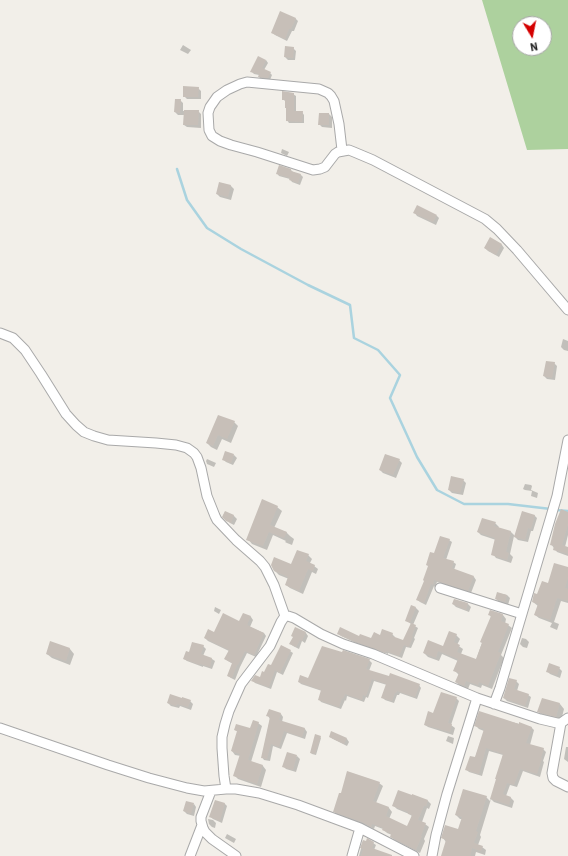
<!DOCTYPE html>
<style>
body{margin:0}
#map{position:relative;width:568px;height:856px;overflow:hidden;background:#f2efe9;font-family:Barlow,sans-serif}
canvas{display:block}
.north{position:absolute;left:512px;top:16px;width:40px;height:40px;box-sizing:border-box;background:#fff;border:1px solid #a7a7a7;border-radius:50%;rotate:170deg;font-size:11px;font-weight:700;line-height:16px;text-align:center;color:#222}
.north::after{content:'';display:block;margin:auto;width:14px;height:18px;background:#d40000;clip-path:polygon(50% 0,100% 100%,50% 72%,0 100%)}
</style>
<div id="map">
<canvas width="568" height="856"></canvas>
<div class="north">N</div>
</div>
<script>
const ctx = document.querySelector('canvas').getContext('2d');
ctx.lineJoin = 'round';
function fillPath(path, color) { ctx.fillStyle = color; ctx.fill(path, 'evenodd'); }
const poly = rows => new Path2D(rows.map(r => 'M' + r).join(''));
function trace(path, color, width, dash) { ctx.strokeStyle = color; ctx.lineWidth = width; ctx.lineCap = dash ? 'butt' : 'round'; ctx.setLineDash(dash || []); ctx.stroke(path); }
const forest = poly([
 [482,0,568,0,568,149,527,150],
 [520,24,544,24,544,48,520,48]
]);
const shadow = poly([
 [295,18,298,21,294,31,292,31,287,41,275,35,273,33],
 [183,45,191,50,188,54,180,50],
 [293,48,296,51,295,60,288,60,285,57],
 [266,60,268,63,264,70,270,73,272,75,270,80,261,79,259,77,259,75,254,74,252,72],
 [198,88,201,91,201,99,187,99,184,96],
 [293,94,296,96,296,112,302,112,304,115,304,123,289,123,287,120,287,110,286,108,286,102,283,99],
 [180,100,183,103,183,111,198,111,201,114,201,128,187,127,184,125,184,115,178,115,175,112],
 [329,114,332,117,332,128,322,127,320,125],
 [282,149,289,152,287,156,281,153],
 [291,170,293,172,301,175,303,177,300,185,292,182,290,179,279,176,277,173],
 [220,184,231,186,234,189,231,200,220,197,217,194],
 [415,213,437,216,439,218,436,225,417,216],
 [490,239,502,245,504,248,499,257,488,251,485,248],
 [563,339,568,341,568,351,564,350,561,347],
 [554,363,557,366,555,380,547,379,544,376],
 [234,422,238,426,231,443,222,439,217,450,211,447,207,443],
 [234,455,237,458,233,465,226,462,223,459],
 [207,459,216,463,214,467,207,464,206,461],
 [399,460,402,463,396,478,383,473,380,470],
 [463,480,466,483,463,495,452,493,449,490],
 [525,484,531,485,532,486,531,490,538,493,537,498,531,496,532,491,525,490,523,489],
 [277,507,282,511,274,528,286,532,290,536,294,539,292,545,287,543,285,542,286,541,273,535,267,550,252,544,248,539],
 [225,512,234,516,237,519,234,525,230,523,223,516],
 [568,513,568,535,565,547,568,548,568,556,557,552,551,544],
 [534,515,537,518,533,531,531,531,528,542,518,540,514,536,510,554,513,557,511,563,496,558,493,554,496,540,481,535,478,532,495,523,499,527,498,529,511,532,515,536],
 [449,540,452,542,446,560,453,562,456,564,454,570,474,577,476,580,471,593,437,582,435,587,434,586,426,605,420,602,418,600,434,555],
 [308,555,312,559,310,563,318,569,316,574,312,572,303,594,290,588,286,585,289,579,279,575,275,571,292,565],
 [568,568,568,603,561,601,554,622,559,624,557,630,550,627,552,623,539,618,535,615,538,606,533,602,549,584],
 [498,593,507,595,510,598,508,605,499,602,496,599],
 [454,600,468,604,471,607,469,612,456,607,453,604],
 [215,607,221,610,219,614,214,611],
 [411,607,416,608,419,611,413,625,418,628,414,638,415,639,411,648,406,647,402,658,388,653,388,654,356,643,341,636,338,633,372,640,381,636,392,634,395,637,394,638,404,642,411,624,406,620],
 [490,611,503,615,506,619,505,624,508,625,512,628,501,655,504,658,492,689,482,685,481,688,470,684,468,689,460,686,456,682,459,675,454,670,458,661,442,654,439,661,428,657,424,653,444,647,456,635,460,639,457,645,463,649,461,654,476,660,491,617,489,614],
 [244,614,251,617,253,620,250,627,264,633,266,636,256,657,247,653,240,667,235,680,231,678,228,676,233,664,228,661,225,659,229,651,208,641,205,638,214,633,240,622],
 [295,628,306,633,308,636,305,643,302,641,299,649,293,646,291,644,294,637],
 [522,638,526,639,529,642,527,648,523,647,520,644],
 [51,643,70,649,74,654,70,665,52,658,47,654],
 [203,646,206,649,203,656,212,659,215,661,212,669,203,666,203,667,187,661,184,659,190,653],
 [290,651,293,653,283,675,277,672,271,689,255,683,253,681,261,678,264,673],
 [369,660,372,663,369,671,419,685,421,688,417,699,400,693,399,695,397,695,394,703,385,700,382,697,387,685,374,681,368,698,366,697,364,702,347,696,346,701,345,700,341,709,321,702,319,699,322,691,301,684,299,682],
 [559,668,562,671,560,678,550,674,547,671],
 [516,681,519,684,517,691,528,695,531,697,528,708,507,701,504,698],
 [456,698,459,701,451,725,455,728,453,735,428,727,425,725,434,714],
 [543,699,560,704,564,709,561,721,543,716,539,712],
 [190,701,193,704,191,710,180,706,179,708,171,706,168,703],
 [270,710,281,714,283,717,282,722,305,729,307,732,305,739,287,733,281,749,273,746,270,761,264,760,262,757,270,719,268,716],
 [504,720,531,727,534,730,530,745,543,749,546,752,543,761,544,762,540,777,523,771,517,787,510,785,506,796,511,798,514,801,512,808,494,802,491,799,480,835,481,837,478,845,482,847,486,850,485,855,476,852,475,856,442,856,446,842,443,838,459,831,462,819,460,819,456,815,486,797,490,801,497,780,503,755,489,751,482,776,469,772,466,769,475,758,484,731,479,729,476,726],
 [258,723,262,726,251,762,263,766,266,770,261,787,238,779,234,775,241,756,235,755,232,751,238,732,235,730,250,729],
 [332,732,347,739,349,742,347,746,333,739,330,737],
 [448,736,454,738,453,744,446,741],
 [320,737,321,738,316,755,312,754,311,753],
 [566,747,568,747,568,762,564,759],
 [297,756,300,759,296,772,286,769,283,766],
 [379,783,383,786,376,803,389,808,392,812,389,819,408,828,412,816,409,814,397,809,394,806,413,795,428,801,431,804,429,809,427,808,422,822,425,824,429,827,424,839,425,841,420,853,395,840,391,837,392,835,387,833,383,829,375,826,374,829,366,825,337,815,334,811],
 [215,801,225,804,227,806,222,823,213,819,211,817],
 [194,804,196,807,194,816,187,814,184,811],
 [208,819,213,820,216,823,215,828,212,827,209,824],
 [227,834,236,839,234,843,225,838],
 [363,841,373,843,376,845,374,850,391,856,359,856]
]);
const stream = poly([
 [177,169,187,200,207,228,241,249,308,285,350,305,354,338,378,350,400,375,390,398,417,457,437,490,464,504,508,504,551,509],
 [556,510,568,511]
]);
const building = poly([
 [280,11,296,18,291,29,289,29,285,39,271,33],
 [285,46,294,47,293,58,284,57],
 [258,56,266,60,262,68,271,72,268,78,258,77,259,74,250,72],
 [183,86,199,87,198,97,183,97],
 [282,91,294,93,294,111,303,111,302,122,286,121,286,108,285,108,285,100,282,100],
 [175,99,181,99,180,113,174,112],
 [184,110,199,110,198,125,183,125],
 [319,113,329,113,329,125,318,125],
 [279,165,291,169,291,171,301,174,298,183,289,180,290,178,276,174],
 [219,182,231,185,228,197,216,194],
 [417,205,437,215,433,222,413,213],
 [490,237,502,244,496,255,484,248],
 [546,361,555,362,552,378,543,376],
 [218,415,235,421,227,439,218,435,213,446,206,443],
 [225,451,234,454,231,463,222,460],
 [385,454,400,459,393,475,379,470],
 [451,476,464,479,460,493,448,490],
 [262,499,278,506,270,525,287,532,284,538,269,532,263,546,246,540],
 [561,509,568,512,568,524,562,545,568,547,568,554,553,550,554,546,550,545,555,524],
 [225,511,234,515,231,523,226,521,222,517],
 [522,511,535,515,531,529,528,528,525,540,514,537],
 [482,518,496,522,494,526,511,531,506,552,509,553,507,560,491,555,495,538,477,532],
 [440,536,450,539,443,558,454,561,452,568,474,576,468,591,434,580,433,585,431,584,424,603,416,600,424,581,423,580,428,566,426,565,430,552,434,553],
 [297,550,309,554,306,561,315,565,313,571,308,569,299,591,285,585,288,577,274,571,271,565,274,557,291,564],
 [554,563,568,567,568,577,565,588,568,589,568,601,557,598,550,620,534,615,538,604,532,602,534,593,537,594,542,581,548,583],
 [497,592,507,595,505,602,495,599],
 [454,599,468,603,466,610,452,604],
 [411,605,416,607,410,623,405,621],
 [490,610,503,614,501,621,509,624,498,652,501,653,488,686,479,682,478,685,466,681,464,686,455,682,459,673,453,671,458,659,438,651,436,658,423,653,428,640,443,646,449,631,457,634,454,642,460,645,457,652,476,659,482,643,480,642,491,616,488,615],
 [223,613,239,621,243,613,251,616,247,625,264,633,254,655,245,651,238,665,237,665,232,678,227,676,232,663,224,659,229,650,204,638,208,629,214,632],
 [411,623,416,625,412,636,413,636,409,647,404,645,399,656,386,651,385,653,353,641,337,634,340,627,359,636,360,634,371,638,374,632,380,635,382,629,393,633,392,636,403,640],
 [295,627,306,632,302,641,300,640,296,647,289,644,293,637,291,636],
 [50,641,70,648,66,661,46,654],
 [192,642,204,645,201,654,212,658,210,667,200,664,200,665,183,659,186,651,189,652],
 [281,645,291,650,280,673,275,670,269,687,251,681,255,675,260,677,262,671,264,672,268,664,271,665],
 [322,646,342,652,343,650,370,659,366,669,389,676,390,673,420,684,415,697,397,691,396,693,395,693,392,701,381,698,386,684,372,679,366,696,363,695,362,700,345,694,343,699,342,698,339,707,318,700,321,690,298,682,300,675,308,678],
 [549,663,560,667,557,675,546,672],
 [509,678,517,680,514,689,529,694,525,706,503,698],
 [441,692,457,697,448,723,452,724,450,732,424,725,428,711,433,713],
 [170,694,182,698,182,697,191,700,188,707,177,704,176,706,167,703],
 [542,698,560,703,556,717,537,712],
 [269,709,281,713,279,720,305,728,302,737,284,731,279,747,271,744,267,759,261,758,270,717,266,716],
 [479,711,504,719,519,724,519,722,532,727,526,743,544,748,541,758,542,758,537,774,520,769,514,785,507,783,503,794,511,797,509,805,490,799,496,779,495,779,503,754,486,748,479,774,465,770,470,756,475,757,484,729,474,726],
 [253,720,259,722,248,760,263,765,257,784,233,776,240,754,231,751,237,731,234,730,236,724,250,728],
 [331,731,347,738,344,744,329,737],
 [315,734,321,736,315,754,310,753],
 [287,752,297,755,293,770,282,767],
 [347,771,380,782,373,801,389,807,386,816,407,826,412,815,408,814,408,812,392,806,398,790,412,795,412,794,428,800,426,806,424,806,418,820,426,823,421,836,422,836,416,850,390,837,391,834,382,830,383,828,372,824,371,827,362,822,333,812,339,793,341,793],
 [463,789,487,796,476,831,478,832,474,843,483,846,481,851,472,848,470,856,441,856,446,840,441,838,445,825,458,829,462,817,455,815],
 [215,800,225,803,220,821,209,817],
 [186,801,194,803,191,814,183,811],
 [367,838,374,842,372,848,392,855,392,856,361,856,363,849,360,848,363,840,366,841]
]);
const street = poly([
 [342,150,339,124,334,101,331,96,328,93,319,89,247,82,240,84,227,90,217,97,210,107,208,113,209,130,212,136,220,141,231,145,257,152,313,170,320,169,325,167,335,154,338,152,349,150,354,152,373,160,485,219,497,229,517,250,568,310],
 [0,333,13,338,25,350,41,374,66,414,76,425,84,432,94,436,108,440,156,443,176,445,187,448,194,453,197,457,201,468,207,496,215,516,217,520,236,540,260,561,265,567,274,585,285,616],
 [440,588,522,614],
 [494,704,500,688,557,496,568,440],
 [561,723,552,773,553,778,556,781,568,787],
 [0,728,108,765,149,778,187,788,204,791,226,789],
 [211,791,201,817,201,821,203,828,205,832,212,839,236,856],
 [190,856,202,825],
 [352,856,360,828],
 [414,856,360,828,298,805,259,793,236,789,226,789,224,776,222,748,222,737,225,724,229,711,241,684,270,646,281,622,285,616,288,616,294,618,321,634,343,644,373,654,477,698,540,719,557,723,561,723,568,718],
 [432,856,436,835,447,794,477,698]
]);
fillPath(forest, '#add19e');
fillPath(shadow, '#0003');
trace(stream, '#aad3df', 2.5);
fillPath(building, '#c7bfb8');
trace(street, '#a9a9a9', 11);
trace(street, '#fff', 9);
</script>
